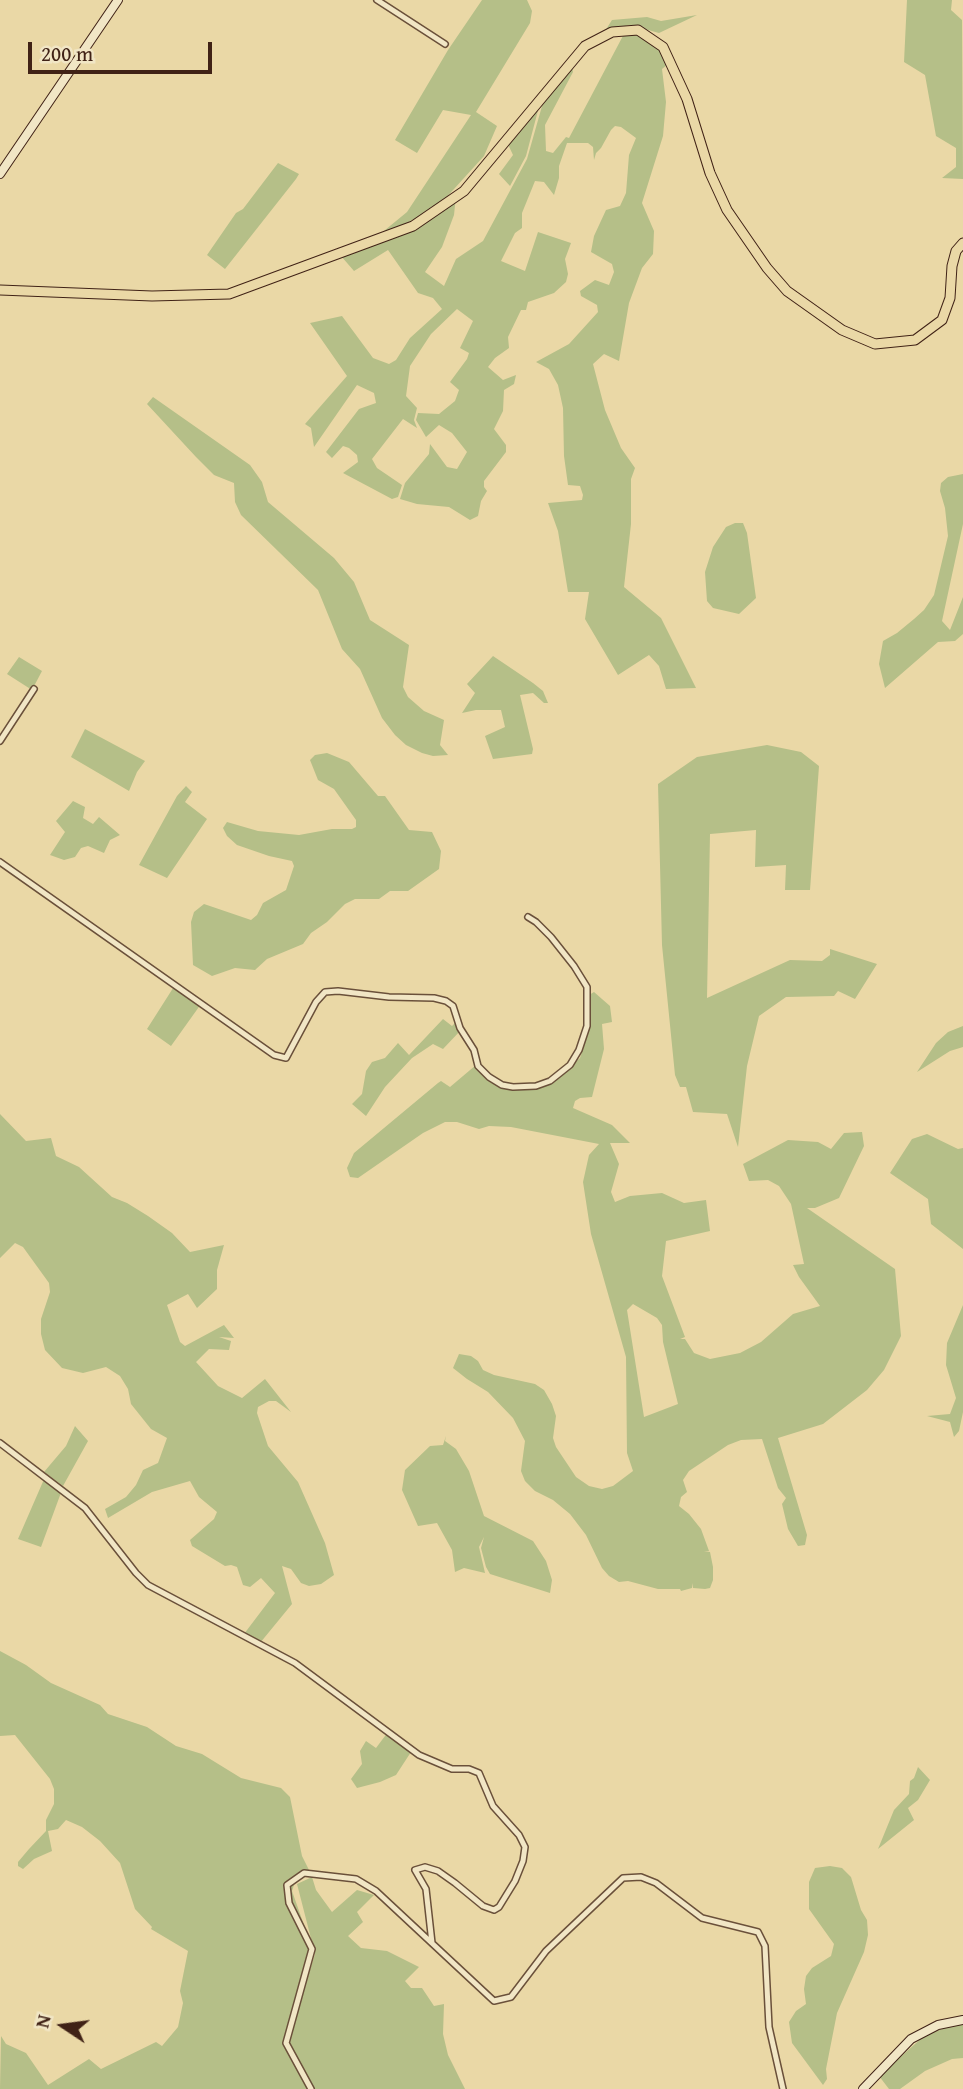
<!DOCTYPE html>
<style>
body{margin:0}
#map{position:relative;width:963px;height:2089px;overflow:hidden;background:#ead8a6;font-family:"Gentium Book Plus",serif}
canvas{display:block}
.north{position:absolute;left:28px;top:1991px;width:70px;height:70px;-webkit-text-stroke:5px #f1e6c5;paint-order:stroke;rotate:283deg;font-size:19px;font-weight:700;line-height:28px;text-align:center;color:#402216}
.north::after{content:'';display:block;margin:auto;width:24px;height:32px;background:#402216;clip-path:polygon(50% 0,100% 100%,50% 72%,0 100%)}
.scale{position:absolute;left:28px;top:42px;width:184px;height:32px;box-sizing:border-box;border:4px solid #402216;border-top:0;padding-left:9px;font-size:21px;line-height:24px;white-space:nowrap;color:#402216;-webkit-text-stroke:5px #f1e6c5;paint-order:stroke}
</style>
<div id="map">
<canvas width="963" height="2089"></canvas>
<div class="north">N</div>
<div class="scale">200 m</div>
</div>
<script>
const ctx = document.querySelector('canvas').getContext('2d');
ctx.lineJoin = 'round';
function fillPath(path, color) { ctx.fillStyle = color; ctx.fill(path, 'evenodd'); }
const poly = rows => new Path2D(rows.map(r => 'M' + r).join(''));
function trace(path, color, width, dash) { ctx.strokeStyle = color; ctx.lineWidth = width; ctx.lineCap = dash ? 'butt' : 'round'; ctx.setLineDash(dash || []); ctx.stroke(path); }
const green = poly([
 [482,0,527,0,532,11,530,23,476,112,497,126,484,156,444,200,424,215,379,235,407,212,471,115,443,110,417,153,395,140,448,50],
 [907,0,952,0,951,10,962,20,963,179,942,178,956,167,956,148,936,136,925,75,904,62],
 [697,15,659,33,630,25,605,31,612,20,647,17,661,21],
 [625,32,655,38,672,61,662,69,666,102,663,136,642,203,654,231,653,254,642,268,629,303,619,361,604,354,593,364,605,410,621,448,635,468,631,479,631,524,624,587,661,618,696,688,666,689,659,666,649,655,618,675,585,619,589,592,568,592,558,531,548,503,582,500,583,495,580,486,568,485,564,456,563,408,558,385,549,369,536,362,569,344,598,312,597,305,581,296,580,291,595,280,609,285,614,272,612,264,591,252,594,236,606,210,620,206,626,193,629,155,636,138,621,127,615,126,611,130,601,148,596,153,594,160,593,147,588,143,567,143,559,166,559,178,554,195,544,182,535,181,522,213,522,228,515,233,501,261,525,271,538,232,571,243,565,259,568,274,566,282,554,293,528,302,526,310,521,310,508,337,509,348,495,358,488,367,503,380,516,375,514,384,504,390,503,411,494,429,506,445,506,452,484,481,484,487,487,491,481,501,478,516,470,520,449,507,417,504,400,499,405,483,429,454,430,444,447,467,457,469,467,452,452,433,439,425,426,437,416,420,418,413,439,414,455,401,459,390,450,382,467,359,469,353,460,348,473,321,457,309,431,334,410,366,406,396,417,408,414,420,417,428,403,419,372,459,377,468,402,485,398,497,392,499,343,473,358,462,357,455,349,448,343,446,332,458,326,452,359,409,376,403,374,393,357,385,314,447,311,428,305,424,347,376,310,323,342,316,373,358,389,364,396,360,410,338,442,309,433,298,418,293,388,250,354,271,341,256,419,225,456,196,454,215,442,247,425,272,444,286,456,259,483,241,527,159,544,99,572,66,573,72,545,125,546,151,553,153,566,137,569,138],
 [540,103,526,156,510,186,499,174,513,155,506,140],
 [278,163,299,174,296,179,225,269,207,255,236,213,243,209],
 [153,397,250,465,262,482,268,502,334,558,354,582,370,620,409,645,403,687,408,697,424,711,444,720,440,745,448,755,433,756,422,753,406,745,395,735,382,718,360,669,342,649,318,590,241,515,235,502,234,483,214,475,196,457,147,404],
 [963,474,963,524,942,621,950,630,963,597,963,634,955,641,938,642,885,688,879,664,883,641,897,633,914,619,924,610,934,595,948,536,945,508,940,491,941,483,948,477],
 [735,523,743,523,747,533,756,598,739,614,713,608,707,601,705,572,713,547,726,527],
 [493,656,533,683,543,691,548,703,544,703,533,693,520,695,533,749,532,754,493,759,485,736,505,727,501,710,476,710,462,713,475,693,467,684],
 [19,657,42,671,32,690,7,674],
 [85,729,145,761,137,772,129,791,71,757],
 [767,745,801,752,819,766,810,890,785,890,786,865,755,867,756,830,710,834,707,998,790,960,822,961,830,955,830,949,877,964,855,999,838,991,834,996,786,997,759,1016,747,1066,738,1147,727,1114,693,1112,686,1087,680,1087,675,1075,662,945,658,784,697,757],
 [327,753,349,762,378,796,385,796,409,830,432,832,441,851,439,869,408,891,390,891,379,899,355,899,345,904,327,922,311,933,303,944,267,959,255,970,235,968,212,976,193,965,191,922,194,912,204,904,251,920,257,915,263,903,286,890,294,866,292,861,269,856,237,845,227,836,223,828,227,822,258,831,299,835,332,829,352,829,356,827,356,820,334,789,318,780,310,760,315,755],
 [186,786,192,792,185,802,207,819,167,878,139,865,177,796],
 [73,801,85,807,83,818,93,824,99,817,120,835,110,840,104,853,88,846,81,848,75,857,64,860,50,855,65,832,56,821],
 [175,985,201,1004,171,1046,147,1029],
 [594,992,610,1006,612,1022,602,1024,604,1049,592,1097,580,1098,575,1101,573,1108,612,1125,630,1143,610,1143,619,1164,611,1192,615,1202,630,1196,662,1193,684,1203,706,1200,710,1231,666,1241,662,1276,685,1337,680,1339,685,1339,694,1353,710,1359,740,1353,761,1342,793,1314,820,1306,799,1277,793,1265,804,1264,791,1204,779,1186,768,1180,749,1181,743,1164,788,1140,818,1142,831,1149,844,1133,862,1132,864,1146,839,1198,815,1208,807,1208,895,1269,901,1336,884,1370,867,1390,823,1424,778,1438,807,1535,805,1545,798,1546,788,1529,782,1504,786,1498,778,1488,762,1439,741,1440,728,1445,689,1471,683,1480,687,1492,681,1497,679,1506,689,1514,701,1529,709,1551,704,1551,710,1552,713,1567,713,1580,710,1588,705,1589,693,1588,693,1583,692,1588,681,1591,680,1589,658,1589,628,1581,619,1582,609,1576,602,1568,586,1535,570,1514,553,1500,535,1491,525,1481,521,1471,525,1441,513,1418,488,1392,467,1379,453,1368,459,1354,471,1356,478,1361,483,1370,494,1375,535,1384,544,1390,552,1404,556,1416,553,1438,556,1447,576,1477,589,1486,602,1489,613,1486,633,1471,627,1453,626,1357,591,1234,583,1182,589,1155,599,1144,511,1127,489,1126,479,1129,457,1122,445,1122,423,1133,358,1178,350,1177,347,1168,354,1153,438,1083,441,1081,450,1087,476,1065,493,1081,516,1088,536,1087,559,1076,580,1058,590,1026,589,995],
 [633,1304,657,1318,662,1325,663,1342,678,1404,644,1417,627,1310],
 [443,1019,452,1026,456,1022,461,1030,443,1049,433,1044,412,1058,385,1087,366,1116,352,1104,362,1094,366,1071,372,1062,385,1058,398,1043,409,1055],
 [963,1026,963,1047,950,1051,917,1072,936,1043,948,1032],
 [0,1114,26,1141,51,1138,56,1156,79,1167,112,1197,127,1203,148,1216,172,1233,190,1252,224,1245,217,1270,217,1289,197,1308,188,1294,167,1305,180,1342,185,1346,224,1325,234,1338,219,1337,231,1341,229,1350,209,1349,196,1362,218,1386,242,1398,265,1379,291,1412,276,1401,269,1401,258,1407,257,1413,268,1446,298,1482,325,1543,334,1575,321,1584,309,1586,301,1583,291,1569,282,1566,292,1604,260,1643,244,1634,275,1593,261,1578,250,1587,243,1585,237,1567,231,1565,225,1566,192,1546,190,1540,214,1519,217,1512,199,1497,190,1481,152,1492,108,1518,105,1509,126,1497,136,1485,143,1470,158,1463,167,1438,151,1429,131,1404,128,1389,120,1376,106,1367,83,1373,62,1368,45,1350,41,1334,41,1319,50,1292,49,1283,23,1247,15,1243,0,1258],
 [927,1134,958,1149,963,1148,963,1249,931,1224,928,1199,890,1173,912,1139],
 [963,1305,963,1412,959,1431,954,1437,950,1422,927,1416,950,1414,956,1398,946,1365,947,1343],
 [75,1426,88,1441,63,1486,44,1472,66,1446],
 [446,1436,445,1441,456,1449,469,1471,484,1516,533,1541,546,1561,552,1580,550,1593,490,1574,486,1567,481,1548,484,1537,479,1547,485,1573,464,1568,455,1572,452,1550,437,1523,418,1526,402,1490,405,1470,430,1446,443,1445],
 [45,1477,62,1490,41,1547,18,1539],
 [0,1651,26,1665,51,1683,100,1705,108,1714,147,1727,176,1746,202,1754,241,1778,281,1788,290,1797,302,1856,311,1874,295,1882,292,1891,311,1945,285,2042,308,2089,0,2089,1,2036,6,2044,26,2053,48,2085,89,2059,101,2069,156,2042,162,2046,178,2027,183,2003,180,1991,188,1951,151,1929,152,1927,135,1909,120,1863,100,1841,82,1827,66,1820,58,1829,48,1831,52,1851,34,1859,23,1869,18,1866,18,1862,29,1849,46,1831,46,1820,54,1804,54,1789,50,1779,15,1735,0,1736],
 [388,1732,411,1752,396,1775,380,1782,357,1788,351,1779,362,1764,360,1751,366,1741,376,1748],
 [918,1767,930,1780,918,1800,908,1808,914,1820,878,1849,894,1810,909,1794,910,1781,914,1778],
 [830,1866,842,1868,851,1877,861,1910,867,1920,868,1935,864,1952,837,2013,826,2069,827,2079,823,2085,792,2043,789,2022,796,2011,806,2004,804,1989,806,1976,812,1968,831,1956,834,1944,809,1909,809,1882,815,1868],
 [312,1877,316,1890,332,1912,357,1890,374,1895,357,1912,363,1922,348,1936,361,1948,387,1951,419,1967,405,1981,411,1988,422,1988,434,2006,444,2004,443,2034,448,2055,465,2089,311,2089,288,2040,315,1954,297,1884],
 [963,2021,963,2058,952,2059,925,2071,900,2089,889,2089,879,2076,924,2036]
]);
const street = poly([
 [377,0,445,44],
 [0,741,34,689],
 [0,862,274,1055,286,1058,316,1002,325,992,338,991,389,997,434,998,446,1001,453,1006,460,1028,474,1050,478,1066,489,1077,502,1085,513,1087,536,1086,550,1081,570,1065,579,1050,587,1026,587,987,574,966,551,937,536,922,528,917],
 [0,1443,85,1508,136,1573,148,1585,295,1663,419,1755,452,1769,469,1769,479,1773,493,1806,519,1835,525,1847,523,1861,515,1881,499,1907,494,1910,483,1906,455,1883,438,1871,425,1867,415,1870,426,1889,432,1943],
 [311,2089,286,2043,312,1949,289,1903,287,1885,304,1873,356,1879,376,1891,494,2001,511,1997,546,1951,623,1878,641,1877,656,1883,702,1918,758,1932,765,1946,769,2027,783,2089]
]);
const secondary = poly([
 [0,174,118,0],
 [863,2089,911,2039,938,2025,963,2020]
]);
const primary = poly([
 [0,290,152,296,229,294,413,226,464,191,585,46,612,32,638,30,663,47,687,99,710,173,727,210,767,268,787,291,842,330,875,344,915,340,942,320,950,298,952,266,956,251,963,243]
]);
fillPath(green, '#b5bf88');
trace(street, '#6a503a', 8);
trace(secondary, '#402216', 10);
trace(primary, '#402216', 11);
trace(street, '#f1e6c5', 5);
trace(secondary, '#f1e6c5', 8);
trace(primary, '#ead8a6', 9);
</script>
